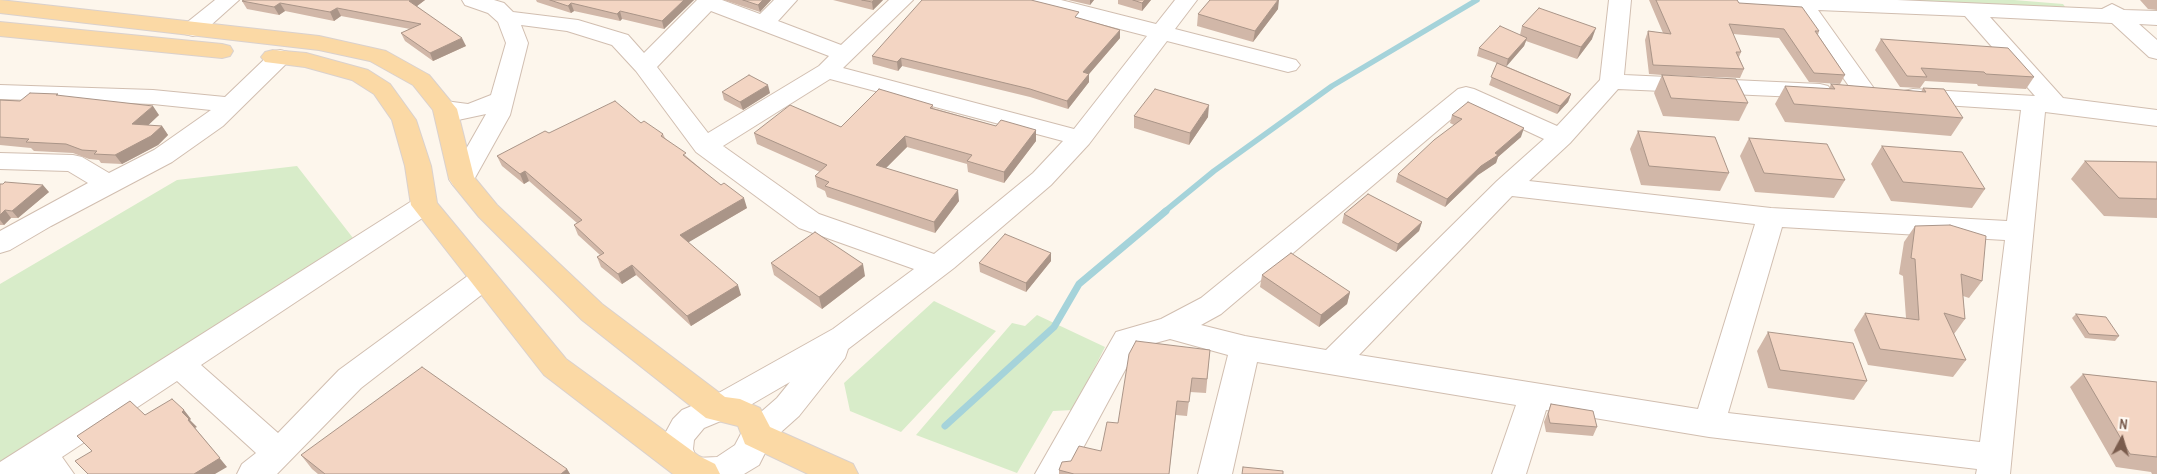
<!DOCTYPE html>
<style>
body{margin:0}
#map{position:relative;width:2157px;height:474px;overflow:hidden;background:#fdf6ec;font-family:"Archivo Narrow",sans-serif}
canvas{display:block}
.north{position:absolute;left:2097px;top:414px;width:50px;height:50px;-webkit-text-stroke:4px #fffaf3;paint-order:stroke;rotate:6deg;font-size:14px;font-weight:700;line-height:20px;text-align:center;color:#7a5c4d}
.north::after{content:'';display:block;margin:auto;width:18px;height:22px;background:#7a5c4d;clip-path:polygon(50% 0,100% 100%,50% 72%,0 100%)}
</style>
<div id="map">
<canvas width="2157" height="474"></canvas>
<div class="north">N</div>
</div>
<script>
const ctx = document.querySelector('canvas').getContext('2d');
ctx.lineJoin = 'round';
function fillPath(path, color) { ctx.fillStyle = color; ctx.fill(path, 'evenodd'); }
const poly = rows => new Path2D(rows.map(r => 'M' + r).join(''));
function trace(path, color, width, dash) { ctx.strokeStyle = color; ctx.lineWidth = width; ctx.lineCap = dash ? 'butt' : 'round'; ctx.setLineDash(dash || []); ctx.stroke(path); }
const green = poly([
 [1838,0,2014,0,2063,4,2069,12],
 [297,166,353,238,0,464,0,284,177,180],
 [934,301,996,331,901,432,850,411,844,383],
 [1037,315,1105,347,1073,410,1053,411,1017,473,916,435,1012,323,1025,326]
]);
const streamFar1 = poly([
 [1164,212,1214,171,1332,86,1477,0]
]);
const stream = poly([
 [945,426,1054,327,1079,284,1166,211]
]);
const minor = poly([
 [215,0,239,0,201,34,193,36,185,34,182,29,185,24,215,0],
 [462,0,494,0,504,3,513,12,578,20,628,35,644,53,697,0,722,0,760,14,774,0,797,0,778,21,841,45,889,0,913,0,843,68,1074,129,1147,36,1027,5,1024,0,1061,0,1156,24,1175,0,1197,0,1175,29,1296,60,1300,65,1296,70,1288,72,1167,41,1089,144,1051,185,954,268,848,349,845,358,799,416,771,441,759,465,744,474,684,474,683,472,668,469,661,449,662,439,667,430,673,419,682,410,706,400,833,329,914,269,799,228,696,152,636,71,612,45,567,31,521,25,528,43,510,115,471,185,462,188,453,185,449,179,486,114,458,120,436,114,433,109,436,104,445,101,468,104,491,95,506,43,498,22,488,13,465,5,462,0],
 [711,11,829,56,819,66,708,133,657,67,711,11],
 [830,79,1063,141,1033,173,934,254,819,214,723,146,830,79],
 [790,382,777,398,745,426,735,445,717,457,696,458,693,449,694,440,704,428,728,418,790,382],
 [1609,0,1631,0,1624,75,1820,84,1828,86,1832,91,1828,96,1820,98,1618,89,1570,143,1529,181,1771,208,2007,221,2021,110,1913,103,1904,101,1901,96,1904,91,1913,89,2035,96,1965,16,1818,10,1878,94,1874,99,1866,101,1858,99,1795,9,1748,7,1740,5,1737,0,1897,0,2102,9,2112,4,2124,10,2157,11,2157,25,2139,24,2157,40,2157,59,2149,57,2112,23,1990,17,2063,98,2157,110,2157,126,2045,112,2010,474,1976,474,1977,469,1709,437,1546,410,1526,474,1492,474,1516,405,1257,362,1232,474,1198,474,1228,355,1170,339,1137,348,1069,474,1035,474,1116,332,1161,319,1201,298,1458,89,1466,87,1474,89,1557,126,1600,80,1609,0],
 [1469,104,1544,139,1497,181,1326,350,1245,336,1201,325,1221,314,1469,104],
 [1512,196,1755,224,1698,409,1359,355,1512,196],
 [1782,227,2005,240,1980,442,1728,413,1782,227],
 [280,50,288,52,292,57,288,62,223,126,172,162,51,226,10,250,0,253,0,231,88,183,68,171,0,169,0,153,73,155,82,157,109,173,154,150,211,110,153,104,0,99,0,85,153,90,225,97,272,52,280,50],
 [424,196,433,199,437,205,433,211,201,365,278,433,339,370,473,272,483,269,493,272,497,279,493,286,361,388,277,474,237,474,242,464,256,453,177,381,62,457,74,474,0,474,0,462,415,199,424,196]
]);
const major = poly([
 [0,0,319,36,386,51,429,75,457,109,474,177,497,205,602,304,725,397,740,399,760,408,770,427,853,464,858,474,808,474,745,444,738,426,706,418,582,320,479,217,453,185,449,179,433,110,413,85,370,61,319,50,0,13,0,0],
 [0,22,222,44,230,46,233,51,230,56,222,58,0,36,0,22],
 [273,50,306,53,368,70,390,84,416,120,431,166,437,203,566,359,699,456,715,464,720,474,673,474,544,375,411,205,405,166,392,120,374,94,352,80,305,67,265,62,261,57,265,52,273,50]
]);
const wall = poly([
 [244,0,425,0,417,6,466,46,433,61,405,41,401,33,410,29,341,16,334,21,285,11,279,15,247,9,242,1],
 [536,0,694,0,664,29,622,19,620,21,574,11,571,13,537,2],
 [724,0,771,0,760,12],
 [833,0,883,0,873,10],
 [1068,0,1094,0,1090,5],
 [1118,0,1151,0,1142,11,1118,4],
 [1649,0,1737,0,1739,3,1819,31,1818,35,1845,75,1840,84,1809,82,1779,38,1733,34,1741,52,1739,57,1744,69,1740,78,1663,75,1748,103,1739,121,1663,116,1654,93,1662,75,1649,74,1645,40,1648,31,1663,33],
 [2140,0,2157,0,2157,10,2148,9],
 [1278,9,1253,42,1197,26,1198,14],
 [1079,18,1120,38,1089,74,1089,82,1068,109,1030,97,902,66,898,71,873,64,872,56],
 [1522,26,1592,39,1577,59,1526,41,1524,46,1506,66,1571,94,1568,102,1557,114,1489,85,1497,63,1477,56,1479,48,1520,35],
 [1881,39,2034,77,2026,89,1978,86,1977,84,1925,81,1920,88,1900,87,1875,50],
 [1831,84,1921,92,1923,88,1963,118,1951,136,1785,122,1775,104,1785,86,1829,89],
 [722,92,770,93,743,110,724,100],
 [59,96,159,115,148,125,162,126,168,135,158,145,122,164,101,163,99,160,89,159,73,153,34,151,31,148,0,145,0,100,20,101],
 [933,105,933,108,996,126,1036,130,1036,141,1004,183,968,172,967,164,907,147,886,168,959,201,935,233,827,197,825,191,817,187,815,176,820,172,757,144,754,133,841,127],
 [1452,115,1521,137,1498,157,1496,163,1478,175,1445,207,1396,182,1398,174,1454,125,1450,123],
 [1134,116,1208,117,1189,145,1134,128],
 [641,123,663,134,665,138,747,208,688,242,741,295,691,326,636,275,622,284,601,267,597,257,600,255,578,235,574,225,577,223,529,181,524,184,502,166,497,156,549,133],
 [1638,131,1729,173,1720,191,1641,185,1630,149],
 [1749,138,1845,180,1834,198,1755,192,1740,156],
 [1882,146,1985,189,1972,208,1891,201,1871,164],
 [2085,161,2157,162,2157,218,2104,216,2071,179],
 [0,184,49,192,18,218,11,218,4,225,0,225],
 [1344,214,1422,222,1419,231,1396,252,1342,223],
 [1915,226,1982,281,1969,298,1963,296,1965,319,1954,334,1966,360,1953,377,1868,365,1854,330,1865,313,1906,318,1903,276,1899,274,1904,242],
 [1051,253,1051,261,1026,292,980,272,979,263],
 [771,263,865,276,822,309,774,275],
 [1262,275,1350,292,1347,304,1319,327,1260,287],
 [2076,314,2119,336,2115,341,2085,338,2072,318],
 [1768,332,1867,381,1854,400,1768,388,1757,351],
 [1210,350,1206,393,1190,392,1187,416,1176,415,1169,474,1059,474,1059,470,1071,461,1101,451,1118,423],
 [2083,374,2157,382,2157,474,2152,474,2151,472,2116,467,2070,387],
 [1551,404,1597,427,1593,436,1546,432,1544,422],
 [301,455,567,469,570,474,318,474,312,469]
]);
const shadedWall = poly([
 [411,0,425,0,413,9,409,1],
 [684,0,694,0,664,29,662,21],
 [763,0,771,0,760,12,758,5],
 [874,0,883,0,873,10,872,2],
 [1090,0,1094,0,1090,5],
 [1145,0,1151,0,1142,11,1142,3],
 [1278,0,1279,0,1278,9,1253,42,1255,31],
 [280,3,285,11,279,15,274,7],
 [571,3,574,11,571,13,568,6],
 [337,8,341,16,334,21,330,12],
 [620,11,622,19,620,21,617,14],
 [1596,28,1592,39,1577,59,1581,47],
 [1120,30,1120,38,1083,81,1083,72],
 [462,38,466,46,433,61,430,53],
 [1527,38,1524,46,1506,67,1508,59],
 [901,58,902,66,898,71,897,62],
 [1089,74,1089,82,1068,109,1067,101],
 [768,85,770,93,743,110,740,102],
 [1571,94,1568,102,1557,114,1560,106],
 [1209,105,1208,117,1189,145,1190,133],
 [153,106,159,115,139,134,132,124],
 [162,126,168,135,158,145,122,164,115,155],
 [1524,128,1521,137,1498,157,1496,163,1478,175,1445,207,1447,199,1495,153],
 [1036,130,1036,141,1004,183,1004,172],
 [905,136,907,147,878,176,876,165],
 [525,171,529,181,524,184,520,174],
 [43,185,49,192,18,218,12,211],
 [958,190,959,201,935,233,934,222],
 [744,198,747,208,684,245,680,235],
 [5,210,11,218,4,225,0,220,0,215],
 [1422,222,1419,231,1396,252,1398,244],
 [1051,253,1051,261,1026,292,1026,283],
 [863,264,865,276,822,309,819,297],
 [632,265,636,275,622,284,618,274],
 [738,285,741,295,691,326,687,316],
 [1350,292,1347,304,1319,327,1321,315],
 [184,410,191,419,190,420,197,427,195,428,227,467,215,474,194,474,188,420,182,412],
 [567,469,570,474,561,474]
]);
const building = poly([
 [244,0,411,0,409,1,462,38,430,53,401,33,421,24,337,8,330,12,280,3,274,7,242,1,244,0],
 [550,0,684,0,662,21,620,11,617,14,571,3,568,6,550,0],
 [743,0,763,0,758,5,743,0],
 [862,0,874,0,872,2,862,0],
 [922,0,1031,0,1079,12,1075,17,1120,30,1083,72,1089,74,1067,101,1030,89,901,58,897,62,872,56,922,0],
 [1133,0,1145,0,1142,3,1133,0],
 [1210,0,1278,0,1255,31,1198,14,1210,0],
 [1656,0,1737,0,1739,3,1802,7,1819,31,1815,31,1845,75,1814,73,1784,29,1729,24,1741,52,1736,52,1744,69,1653,65,1648,31,1671,34,1656,0],
 [1539,8,1596,28,1581,47,1522,26,1539,8],
 [1500,26,1527,38,1508,59,1479,48,1500,26],
 [1881,39,2008,48,2034,77,1986,74,1984,72,1921,68,1927,77,1907,76,1881,39],
 [1497,63,1571,94,1560,106,1491,77,1497,63],
 [749,75,768,85,740,102,722,92,749,75],
 [1662,75,1736,79,1748,103,1671,98,1662,75],
 [1831,84,1926,92,1923,88,1944,89,1963,118,1794,104,1785,86,1835,89,1831,84],
 [879,89,933,105,930,108,996,126,1001,120,1036,130,1004,172,967,161,972,155,905,136,876,165,958,190,934,222,825,186,829,182,815,176,827,165,754,133,790,105,841,127,879,89],
 [1155,89,1209,105,1190,133,1134,116,1155,89],
 [30,93,58,94,56,95,153,106,132,124,162,126,151,136,115,155,94,154,97,151,82,150,66,144,26,142,29,139,0,137,0,100,20,101,30,93],
 [615,101,641,123,644,121,663,134,661,136,686,153,683,155,721,185,724,183,744,198,680,235,738,285,687,316,632,265,618,274,597,257,604,253,574,225,582,220,525,171,520,174,497,156,545,131,549,133,615,101],
 [1468,102,1524,128,1495,153,1498,155,1481,166,1447,199,1398,174,1434,140,1462,119,1452,115,1468,102],
 [1638,131,1715,137,1729,173,1649,166,1638,131],
 [1749,138,1827,144,1845,180,1764,173,1749,138],
 [1882,146,1962,152,1985,189,1903,182,1882,146],
 [2085,161,2157,162,2157,199,2119,198,2085,161],
 [5,182,43,185,12,211,5,210,0,215,0,184,3,184,5,182],
 [1368,194,1422,222,1398,244,1344,214,1368,194],
 [1950,225,1986,236,1982,281,1961,274,1965,319,1944,313,1966,360,1880,349,1865,313,1919,320,1915,259,1911,258,1915,226,1950,225],
 [815,232,863,264,819,297,771,263,815,232],
 [1005,234,1051,253,1026,283,979,263,1005,234],
 [1291,253,1350,292,1321,315,1262,275,1291,253],
 [2076,314,2106,317,2119,336,2089,334,2076,314],
 [1768,332,1853,343,1867,381,1780,370,1768,332],
 [1136,341,1210,350,1207,379,1192,378,1189,402,1177,401,1169,474,1074,474,1059,470,1062,462,1071,461,1079,446,1101,451,1107,422,1118,423,1129,354,1136,341],
 [422,367,567,469,561,474,325,474,301,455,422,367],
 [2083,374,2157,382,2157,457,2130,454,2083,374],
 [172,399,184,410,182,412,189,419,188,420,220,458,194,474,88,474,75,461,92,451,77,436,130,401,145,415,172,399],
 [1551,404,1593,411,1597,427,1550,423,1548,414,1551,404],
 [1243,467,1283,471,1283,474,1242,474,1243,467]
]);
fillPath(green, '#d8ecc9');
trace(streamFar1, '#a5d3da', 5.5);
trace(stream, '#a5d3da', 7);
trace(minor, '#d1beb0', 2);
trace(major, '#dad1cd', 2);
fillPath(minor, '#fff');
fillPath(major, '#fbd9a5');
fillPath(wall, '#d1b7a8');
fillPath(shadedWall, '#aa9588');
fillPath(building, '#f3d5c3');
trace(building, '#aa9588', 1);
</script>
